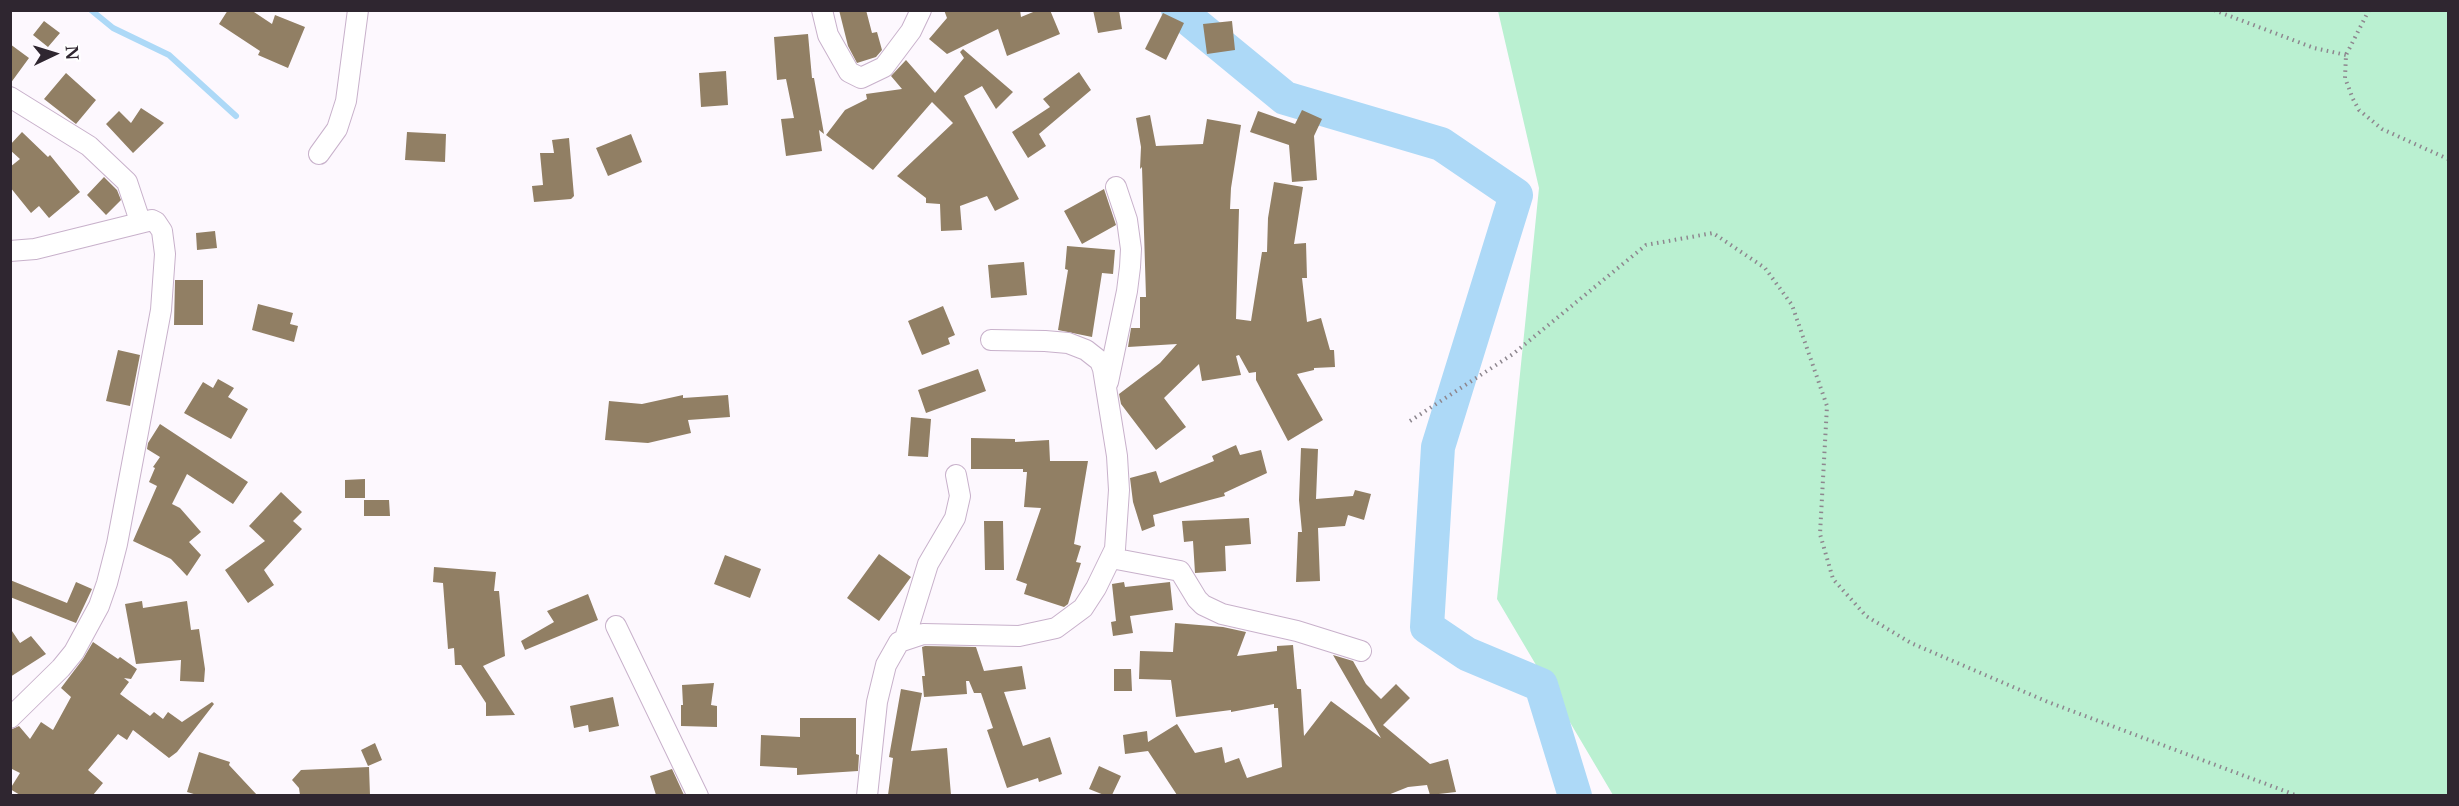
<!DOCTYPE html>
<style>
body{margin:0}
#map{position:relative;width:2459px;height:806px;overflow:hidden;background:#fdf8fe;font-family:"Libre Baskerville",serif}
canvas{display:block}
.frame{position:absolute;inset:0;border:12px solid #2f2630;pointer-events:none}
.north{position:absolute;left:24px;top:24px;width:60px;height:60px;-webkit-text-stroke:4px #fff;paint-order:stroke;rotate:86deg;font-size:16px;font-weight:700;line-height:24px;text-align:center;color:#2f2630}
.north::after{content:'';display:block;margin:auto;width:21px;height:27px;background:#2f2630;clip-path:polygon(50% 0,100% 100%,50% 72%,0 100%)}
</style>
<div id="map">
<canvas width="2459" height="806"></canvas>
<div class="frame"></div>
<div class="north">N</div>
</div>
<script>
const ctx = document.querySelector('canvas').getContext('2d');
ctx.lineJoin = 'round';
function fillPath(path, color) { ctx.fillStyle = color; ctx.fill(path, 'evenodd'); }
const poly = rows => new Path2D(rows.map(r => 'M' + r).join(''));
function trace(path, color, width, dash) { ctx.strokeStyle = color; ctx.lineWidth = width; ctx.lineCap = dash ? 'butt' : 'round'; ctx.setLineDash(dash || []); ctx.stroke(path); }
const green = poly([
 [1498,11,2448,11,2448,795,1613,795,1497,599,1539,188]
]);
const stream = poly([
 [91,10,113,28,169,55,236,116]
]);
const river = poly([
 [1178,10,1285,98,1441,144,1516,195,1438,447,1427,627,1467,654,1541,685,1575,796]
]);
const building = poly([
 [228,10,251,10,272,24,275,15,305,27,288,68,258,55,260,51,219,24],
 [839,10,866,10,872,33,877,32,882,50,876,57,857,63,848,46],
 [944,10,1020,10,1021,17,1038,10,1050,10,1060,34,1007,56,998,29,947,54,929,39,947,18],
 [1093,10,1119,10,1122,29,1098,33],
 [1163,13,1184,23,1166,60,1145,49],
 [44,21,60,33,48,47,33,35],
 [1232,21,1235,50,1207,54,1203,24],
 [808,34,812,78,814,78,824,134,819,130,822,151,786,156,781,119,794,118,786,79,777,80,774,37],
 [10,44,29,58,10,84],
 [963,49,1013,92,996,109,982,86,964,96,1019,199,995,211,987,196,960,206,962,230,941,231,940,204,926,203,926,198,897,176,953,123,932,102,873,170,826,135,845,110,867,99,866,94,902,89,891,76,906,60,935,93,964,58,960,52],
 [726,71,728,105,701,107,699,73],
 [1079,72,1091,90,1039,134,1046,146,1028,158,1012,132,1050,107,1043,99],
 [66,73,96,100,76,124,44,99],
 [141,108,164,123,133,153,106,124,119,111,131,123],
 [1302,110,1322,119,1314,136,1317,180,1292,182,1289,145,1250,132,1258,111,1295,124],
 [1150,115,1156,146,1203,144,1207,119,1241,125,1231,188,1230,209,1239,209,1236,319,1251,321,1262,252,1267,252,1268,218,1274,182,1303,187,1294,244,1306,243,1307,278,1302,278,1307,322,1321,318,1330,350,1334,350,1335,367,1314,368,1314,370,1297,374,1323,420,1288,441,1256,380,1256,372,1249,373,1239,355,1236,356,1241,375,1202,381,1199,364,1164,398,1186,427,1156,450,1121,404,1119,394,1160,363,1177,344,1128,347,1131,328,1140,328,1140,297,1146,297,1142,167,1140,169,1141,147,1136,118],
 [22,132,48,157,50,155,80,192,49,218,39,206,31,213,10,187,10,167,20,159,10,150,10,145],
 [407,132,446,134,445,162,405,160],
 [631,134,642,162,608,176,596,148],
 [569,138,574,196,571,199,534,202,532,186,543,185,540,153,554,153,552,140],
 [104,177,117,190,121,200,106,215,87,195],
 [1104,189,1116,225,1082,244,1064,211],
 [215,231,217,248,197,250,196,233],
 [1067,246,1115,250,1113,274,1102,273,1092,337,1058,330,1068,270,1065,269],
 [1024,262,1027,295,991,298,988,265],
 [175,280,203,280,203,325,174,325],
 [258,304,293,313,290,324,298,326,294,342,252,330],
 [943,306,955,335,948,338,950,344,922,355,908,321],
 [118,350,140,355,130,406,106,401],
 [978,369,986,391,926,413,918,390],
 [218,379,234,388,228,397,248,409,231,439,184,413,203,382,213,388],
 [683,395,683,398,728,395,730,417,688,420,691,433,648,443,605,440,609,401,642,404],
 [911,417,931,419,928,457,908,456],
 [160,424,248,482,233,504,187,474,172,504,180,508,201,532,189,542,201,555,187,576,171,559,133,541,157,486,149,482,155,468,153,467,160,457,147,449,148,443],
 [971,438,1015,439,1015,442,1049,440,1050,461,1088,461,1074,544,1081,546,1076,562,1081,563,1068,604,1064,607,1024,594,1027,584,1016,580,1041,508,1024,507,1027,472,1023,472,1023,469,971,469],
 [1236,445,1240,455,1261,450,1267,473,1224,493,1225,496,1153,515,1155,526,1142,531,1133,502,1130,478,1156,471,1160,483,1214,461,1212,456],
 [1301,448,1318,449,1316,499,1353,496,1355,490,1371,494,1364,520,1348,515,1345,526,1318,528,1320,581,1296,582,1298,532,1302,532,1299,500],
 [365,479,365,498,345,498,345,480],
 [281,492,302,512,293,521,302,529,264,570,274,585,248,603,225,570,265,541,249,526],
 [364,500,389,500,390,516,364,516],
 [1249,518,1251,544,1225,546,1226,571,1195,573,1193,541,1184,542,1182,521],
 [984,521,1003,521,1004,570,985,570],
 [879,554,911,577,879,621,847,598],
 [725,555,761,569,750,598,714,584],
 [434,567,496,572,494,591,499,591,505,656,483,666,515,715,486,716,486,703,461,665,455,665,454,648,448,649,443,583,433,582],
 [10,580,67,603,76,582,92,589,76,623,10,597],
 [1124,582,1125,587,1170,582,1173,610,1130,616,1133,633,1113,636,1111,622,1116,621,1112,584],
 [588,594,598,620,525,650,521,641,554,622,547,611],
 [142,601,143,608,187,601,191,630,199,629,205,669,204,682,180,681,181,660,136,664,125,604],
 [1175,623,1223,627,1246,632,1237,656,1277,651,1277,646,1293,645,1297,689,1301,689,1304,736,1331,701,1381,738,1333,655,1353,661,1366,684,1381,699,1396,684,1410,698,1383,725,1430,764,1448,759,1456,792,1430,795,1427,785,1408,787,1388,795,1177,795,1148,751,1125,754,1123,735,1147,731,1148,742,1177,724,1195,753,1222,747,1225,763,1239,758,1247,778,1282,767,1278,708,1274,708,1274,704,1231,712,1231,710,1176,717,1171,680,1139,679,1140,651,1173,652],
 [10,628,20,643,31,636,46,654,10,677],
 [93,642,118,659,120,657,137,669,131,679,124,678,129,682,120,694,150,716,154,712,163,719,168,712,182,722,212,702,214,704,177,752,169,758,133,730,127,740,118,734,88,770,103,783,93,795,20,795,10,789,20,773,10,768,10,730,19,726,30,739,41,722,53,730,71,697,61,688,83,659],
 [925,646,976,647,984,671,1022,666,1026,689,1004,692,1023,746,1050,737,1062,774,1039,782,1038,778,1007,788,987,730,993,728,981,693,974,693,969,681,966,681,967,694,924,697,922,676,925,676,922,647],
 [1114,669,1131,669,1132,691,1114,691],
 [714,683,711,705,717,706,717,727,681,726,681,705,683,705,682,685],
 [901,689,922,693,911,751,947,748,951,795,888,795,893,758,889,757],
 [613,697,619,726,589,732,588,725,574,728,570,706],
 [800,718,856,718,856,754,859,755,858,771,797,775,797,768,760,766,761,735,800,737],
 [375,743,382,760,368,766,361,750],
 [199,752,230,762,229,765,257,795,197,795,187,792],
 [1099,766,1121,776,1112,795,1104,795,1089,789],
 [369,767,370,795,300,795,299,788,292,780,301,770],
 [672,769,684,795,656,795,650,776]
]);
const path = poly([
 [2214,10,2314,48,2346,55],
 [2369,10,2346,55,2345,78,2353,99,2359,110,2382,129,2448,159],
 [1410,421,1513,354,1646,245,1713,233,1765,268,1792,305,1827,406,1820,534,1833,579,1866,616,1911,643,2048,702,2298,796]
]);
const minor = poly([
 [822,10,828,35,849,72,861,78,884,67,911,31,921,10],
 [10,97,89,146,127,182,140,221],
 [319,154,337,129,346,101,358,10],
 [10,251,35,249,152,220,156,222,162,231,165,254,161,310,117,544,107,583,99,606,74,652,61,668,10,718],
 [1108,382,1127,291,1130,267,1131,249,1127,220,1116,187],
 [1111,558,1180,571,1197,599,1203,605,1222,614,1297,631,1361,651],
 [616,626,698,796],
 [905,638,928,564,955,518,960,496,956,475],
 [867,796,877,702,886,665,899,642,923,634,1019,636,1056,628,1083,608,1096,588,1115,549,1119,490,1117,456,1103,369,1100,361,1086,350,1068,343,1045,341,991,340]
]);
fillPath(green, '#baf0d1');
trace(stream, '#add9f7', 6);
trace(river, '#add9f7', 34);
fillPath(building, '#917f64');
trace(minor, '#c8b1cb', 22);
trace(path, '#8e878f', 4, [1.5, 4.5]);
trace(minor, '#fff', 20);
</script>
